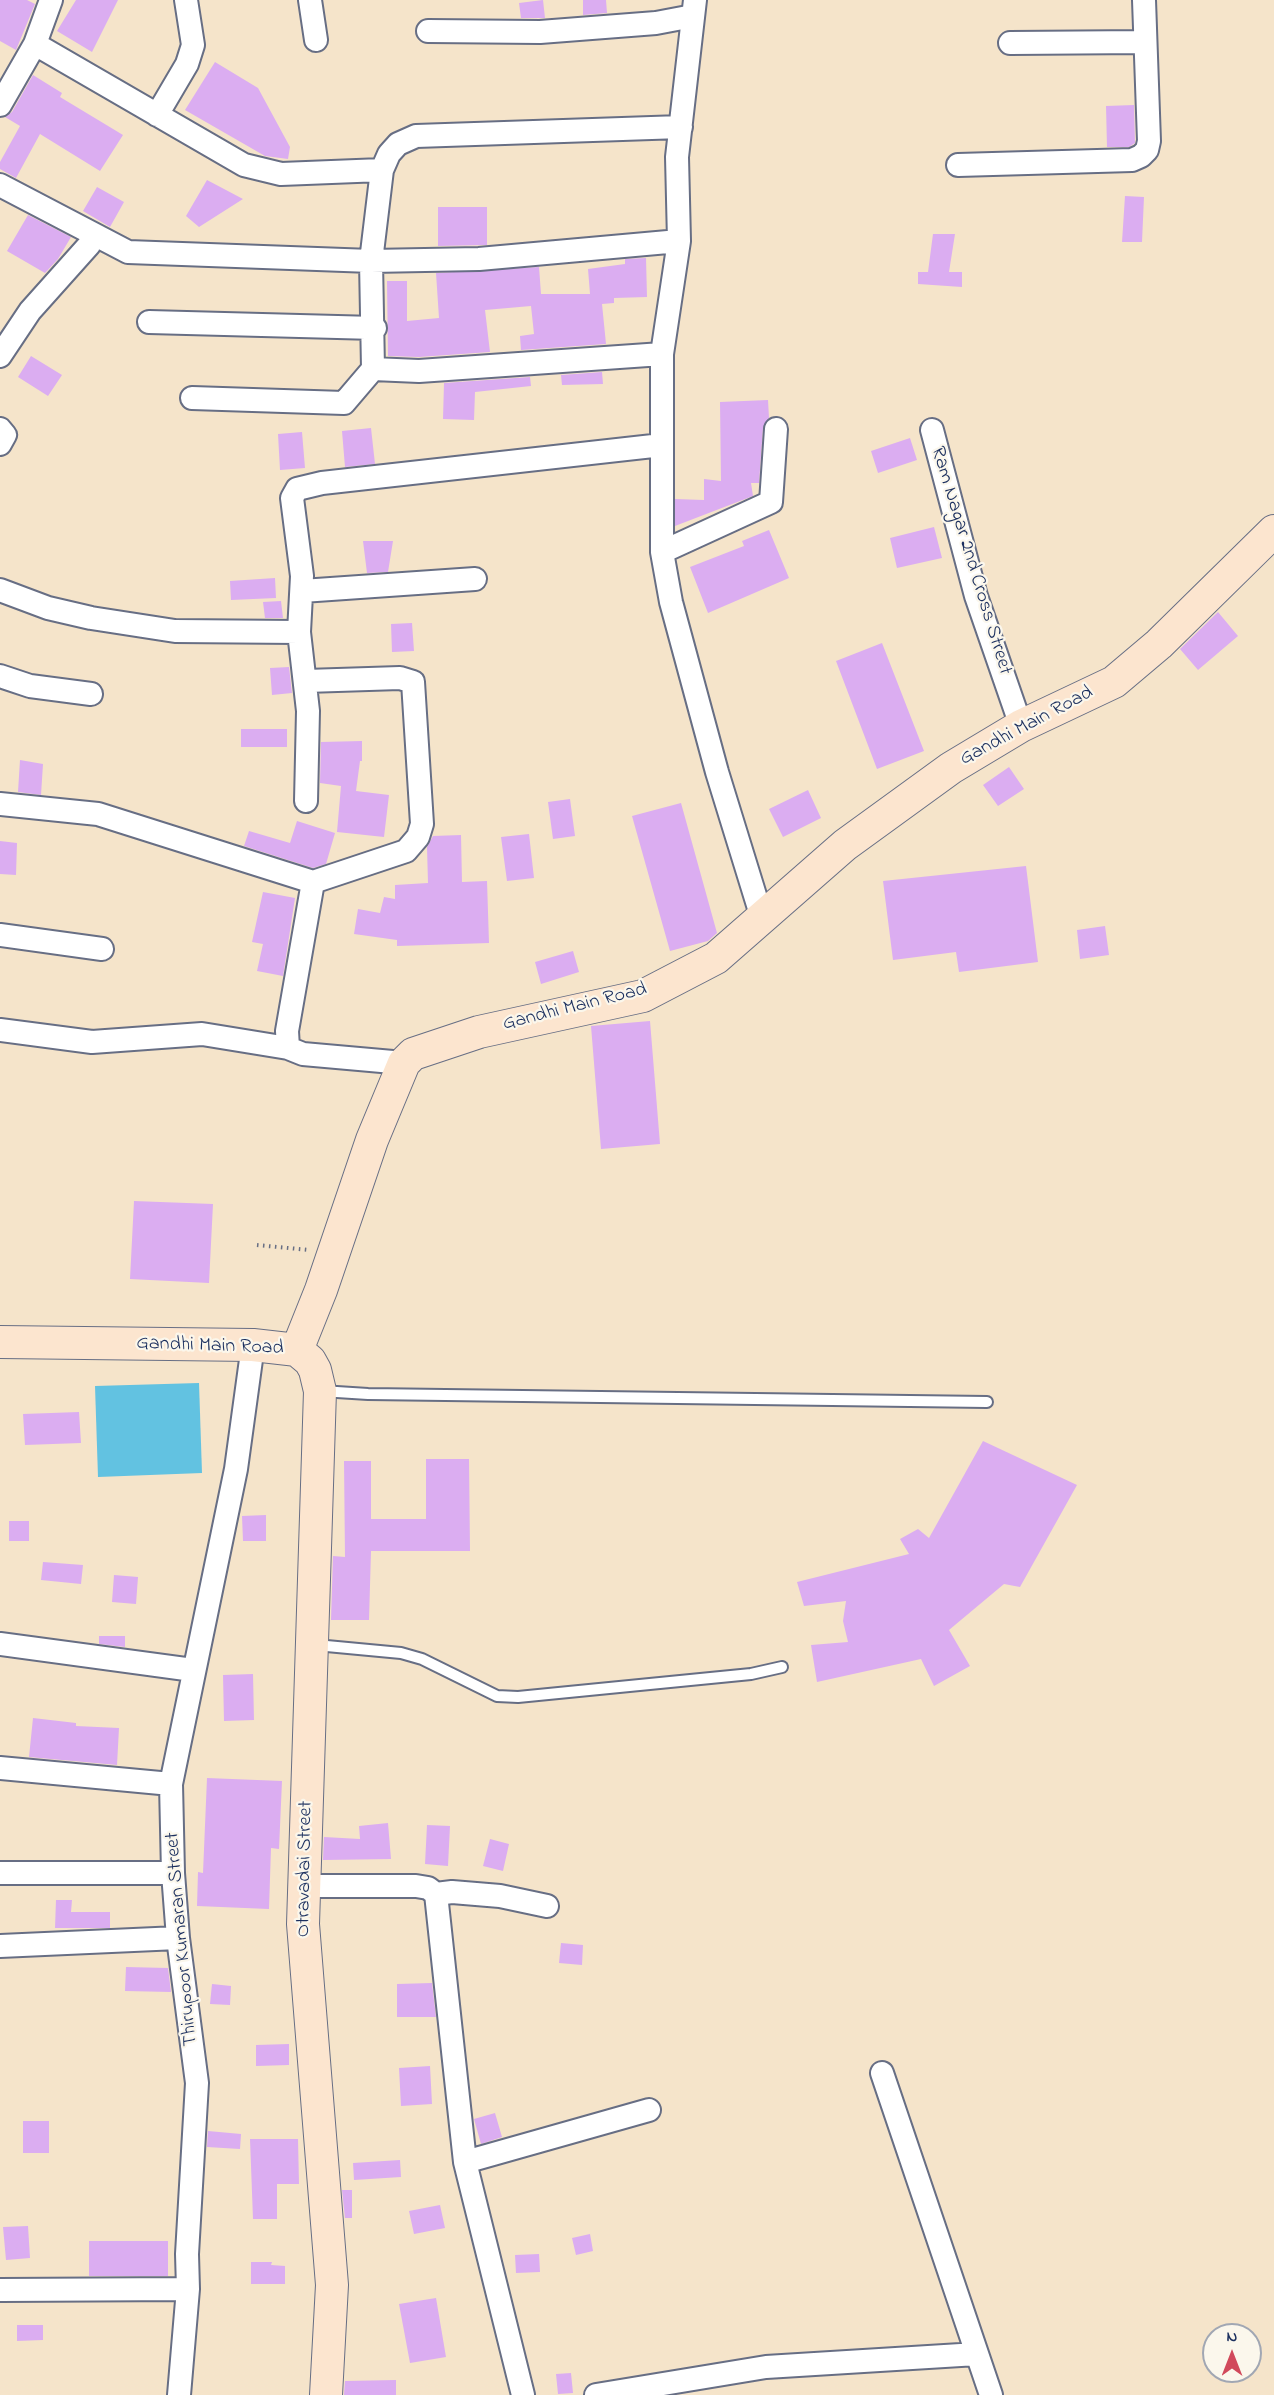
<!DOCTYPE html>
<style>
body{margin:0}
#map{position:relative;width:1274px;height:2395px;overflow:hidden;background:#f5e4ca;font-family:"Indie Flower",sans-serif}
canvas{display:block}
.north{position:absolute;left:1202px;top:2323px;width:60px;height:60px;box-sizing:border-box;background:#fbf7ec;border:2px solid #a1a7b3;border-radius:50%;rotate:0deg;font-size:16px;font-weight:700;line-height:24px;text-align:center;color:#1b2f5e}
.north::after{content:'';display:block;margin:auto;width:21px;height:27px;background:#d1495b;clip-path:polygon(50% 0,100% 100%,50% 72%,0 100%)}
</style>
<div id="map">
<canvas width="1274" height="2395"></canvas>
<div class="north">N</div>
</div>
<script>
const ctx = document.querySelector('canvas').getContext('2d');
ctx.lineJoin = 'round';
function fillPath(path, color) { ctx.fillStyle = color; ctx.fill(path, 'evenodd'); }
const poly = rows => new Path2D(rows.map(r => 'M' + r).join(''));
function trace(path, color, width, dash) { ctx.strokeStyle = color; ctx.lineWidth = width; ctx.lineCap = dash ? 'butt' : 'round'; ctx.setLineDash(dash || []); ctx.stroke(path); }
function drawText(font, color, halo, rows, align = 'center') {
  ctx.font = font + ' "Indie Flower",sans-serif'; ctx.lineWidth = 4.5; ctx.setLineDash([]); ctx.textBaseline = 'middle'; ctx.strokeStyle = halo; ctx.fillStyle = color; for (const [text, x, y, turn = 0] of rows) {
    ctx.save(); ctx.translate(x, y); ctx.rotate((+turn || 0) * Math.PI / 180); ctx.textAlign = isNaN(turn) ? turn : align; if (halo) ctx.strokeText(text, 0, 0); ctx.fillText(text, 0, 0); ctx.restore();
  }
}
const water = poly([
 [199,1383,202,1473,98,1477,95,1386]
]);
const building = poly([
 [0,0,27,0,35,4,16,50,0,41],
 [76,0,118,0,92,52,57,31],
 [543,0,545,18,521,18,519,3],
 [583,0,606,0,607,13,583,15],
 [215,62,258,88,290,147,288,159,265,156,185,110],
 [33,75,62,93,60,97,123,135,100,171,40,134,16,178,0,169,0,162,20,126,5,117,12,112],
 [1134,105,1135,143,1129,147,1107,147,1106,106],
 [207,180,243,199,199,227,186,216],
 [97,187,124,202,110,227,83,211],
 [1125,196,1144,197,1142,242,1122,242],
 [438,207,487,207,487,245,438,246],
 [28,215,71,237,58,259,45,273,7,251],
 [933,234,955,234,949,272,962,272,962,287,918,284,918,272,928,272],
 [646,258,647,297,614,298,614,303,602,304,606,344,521,350,520,336,534,334,531,306,485,310,490,352,419,357,388,356,387,281,407,281,407,321,439,318,436,273,539,267,541,294,590,294,588,269,625,264,625,259],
 [31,356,62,375,48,396,18,377],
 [602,372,603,384,562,385,561,375],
 [530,377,531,386,475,392,474,420,443,419,444,383],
 [768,400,769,418,763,428,759,483,751,483,753,496,675,526,675,499,704,500,704,479,721,481,720,402],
 [371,428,375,464,345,467,342,431],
 [302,432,305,468,280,470,278,434],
 [910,438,917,460,878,473,871,451],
 [934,527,942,558,897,568,890,538],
 [769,530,789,578,708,613,690,567,744,546,742,541],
 [363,541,393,541,388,572,367,573],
 [275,578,276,598,231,600,230,581],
 [281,601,283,618,265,618,263,602],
 [1218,612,1238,636,1198,670,1180,649],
 [412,623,414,651,392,652,391,624],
 [882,643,924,751,877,769,836,661],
 [289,667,292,693,272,695,270,668],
 [241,729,287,729,287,747,241,747],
 [362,741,362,761,360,761,356,791,389,795,384,837,337,832,341,786,320,783,321,742],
 [20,760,43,764,41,795,18,792],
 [1009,767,1024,789,998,806,983,785],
 [808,790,821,818,783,837,769,809],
 [570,799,575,836,553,839,548,802],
 [681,803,717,933,708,941,670,951,632,816],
 [297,821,335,833,326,864,313,868,244,846,249,831,290,843],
 [529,834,534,878,507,881,501,837],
 [461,835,462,882,487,881,489,943,397,946,397,940,354,934,358,909,380,913,384,897,395,899,395,885,428,883,427,847,433,836],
 [0,841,17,843,16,875,0,874],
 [1026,866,1038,962,959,972,956,952,893,960,883,881],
 [263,892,295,898,283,976,257,971,263,944,252,942],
 [1105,926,1109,955,1080,959,1077,930],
 [573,951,579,972,541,984,535,962],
 [650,1021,660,1144,601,1149,591,1026],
 [134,1201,213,1204,209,1283,130,1279],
 [79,1412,81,1443,25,1445,23,1414],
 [983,1441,1077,1485,1020,1587,1004,1584,949,1630,970,1666,934,1686,921,1659,817,1682,811,1645,848,1642,843,1621,846,1601,804,1606,797,1582,909,1554,900,1539,918,1529,929,1538],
 [426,1459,469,1459,470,1551,371,1551,369,1620,331,1620,333,1556,345,1557,344,1461,371,1461,371,1519,426,1519],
 [266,1515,266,1541,243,1541,242,1516],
 [9,1521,29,1521,29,1541,9,1541],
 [43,1562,83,1565,81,1584,41,1580],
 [114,1575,138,1577,136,1604,112,1602],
 [99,1636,125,1636,125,1647,99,1644],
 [253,1674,254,1720,224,1721,223,1675],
 [33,1718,76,1723,76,1726,119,1728,117,1765,29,1757],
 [207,1778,282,1781,279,1849,271,1848,269,1909,197,1906,198,1872,203,1873],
 [388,1823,391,1859,323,1860,324,1837,360,1839,359,1826],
 [427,1825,450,1826,448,1866,425,1864],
 [490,1839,509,1844,503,1871,483,1866],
 [56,1900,72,1900,71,1912,110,1912,110,1928,55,1928],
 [561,1943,583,1945,582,1965,559,1963],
 [126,1967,168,1968,171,1992,125,1991],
 [432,1983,436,2017,397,2017,397,1984],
 [212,1984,231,1986,230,2005,210,2004],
 [289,2044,289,2065,256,2066,256,2045],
 [430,2066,432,2104,401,2106,399,2068],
 [495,2113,502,2137,481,2144,474,2119],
 [23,2121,49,2121,49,2153,23,2153],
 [208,2131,241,2134,240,2149,207,2147],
 [250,2139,298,2139,299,2184,277,2184,277,2219,253,2219],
 [400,2160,401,2177,354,2180,353,2163],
 [342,2190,352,2190,352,2218,345,2218],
 [440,2205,445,2228,414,2234,409,2211],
 [28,2226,30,2258,6,2260,3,2227],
 [590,2234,593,2251,576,2255,572,2238],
 [89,2241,168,2241,168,2276,89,2276],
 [539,2254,540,2272,516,2273,515,2255],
 [251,2262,272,2262,271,2265,285,2266,285,2284,251,2284],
 [436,2298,446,2357,410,2363,399,2304],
 [17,2325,43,2325,43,2340,17,2341],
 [571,2373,573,2393,558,2394,556,2374],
 [396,2380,396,2395,344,2395,345,2381]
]);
const path = poly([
 [257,1245,309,1250]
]);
const lane = poly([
 [321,1391,368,1394,987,1402],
 [316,1645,401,1653,422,1659,497,1696,518,1697,751,1674,782,1667]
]);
const street = poly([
 [310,0,316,40],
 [695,0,677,157,679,241,662,354,662,552,671,602,717,772,762,918],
 [428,31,540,32,656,23,693,16],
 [1010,43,1145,42],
 [35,44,244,165,281,174,382,170],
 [0,105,35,44,51,0],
 [157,115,187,64,193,45,186,0],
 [958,165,1132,160,1141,156,1147,150,1149,141,1144,0],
 [0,185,128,252,371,261,479,259,679,241],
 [149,322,375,328],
 [662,354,419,371,373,369,371,261,382,170,389,154,398,144,416,136,681,127],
 [0,356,30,311,89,245,93,234],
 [192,398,344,403,373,369],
 [0,429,5,435,0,444],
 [932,430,976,596,1021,726],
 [662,552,771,502,776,429],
 [0,590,48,608,91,618,175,631,299,632,308,711,306,801],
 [302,591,475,579],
 [299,632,302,576,292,498,297,489,322,483,662,445],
 [0,676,30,686,91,694],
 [0,804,98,814,313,882,406,851,418,837,422,824,413,682,400,678,306,681],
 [313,882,287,1031,288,1048,303,1054,404,1063],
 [0,935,102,949],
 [0,1030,92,1042,202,1034,288,1048],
 [0,1644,193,1670],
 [0,1768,171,1784],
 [0,1873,173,1873],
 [304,1886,416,1886,428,1888,436,1894,465,2162,523,2395],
 [436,1894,452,1892,500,1896,547,1906],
 [0,1946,178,1938],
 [882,2073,991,2395],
 [465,2162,649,2110],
 [0,2290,188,2289],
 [179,2395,188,2289,187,2254,197,2083,178,1938,173,1873,171,1784,236,1469,253,1345],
 [596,2395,766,2367,977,2354]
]);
const secondary = poly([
 [0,1342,253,1345,297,1350,321,1290,372,1140,404,1063,413,1054,479,1032,643,996,716,958,845,845,951,768,1021,726,1114,682,1159,644,1274,531],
 [297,1350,310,1361,315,1370,320,1391,303,1924,332,2285,326,2395]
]);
const streetNames = [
 ["Ram Nagar 2nd Cross Street",970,561,73],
 ["Gandhi Main Road",1027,727,-28],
 ["Gandhi Main Road",575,1008,-14],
 ["Gandhi Main Road",210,1347,2],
 ["Otravadai Street",306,1869,-89],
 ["Thirupoor Kumaran Street",183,1939,-95]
];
fillPath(water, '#62c2e1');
fillPath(building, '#dbadf1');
trace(lane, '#676e84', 14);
trace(street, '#676e84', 26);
trace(secondary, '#676e84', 34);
trace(path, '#676e84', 4, [1.5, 4.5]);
trace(lane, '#fff', 10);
trace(street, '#fff', 22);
trace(secondary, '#fce5cf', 32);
drawText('20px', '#1b2f5e', '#fbf7ec', streetNames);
</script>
